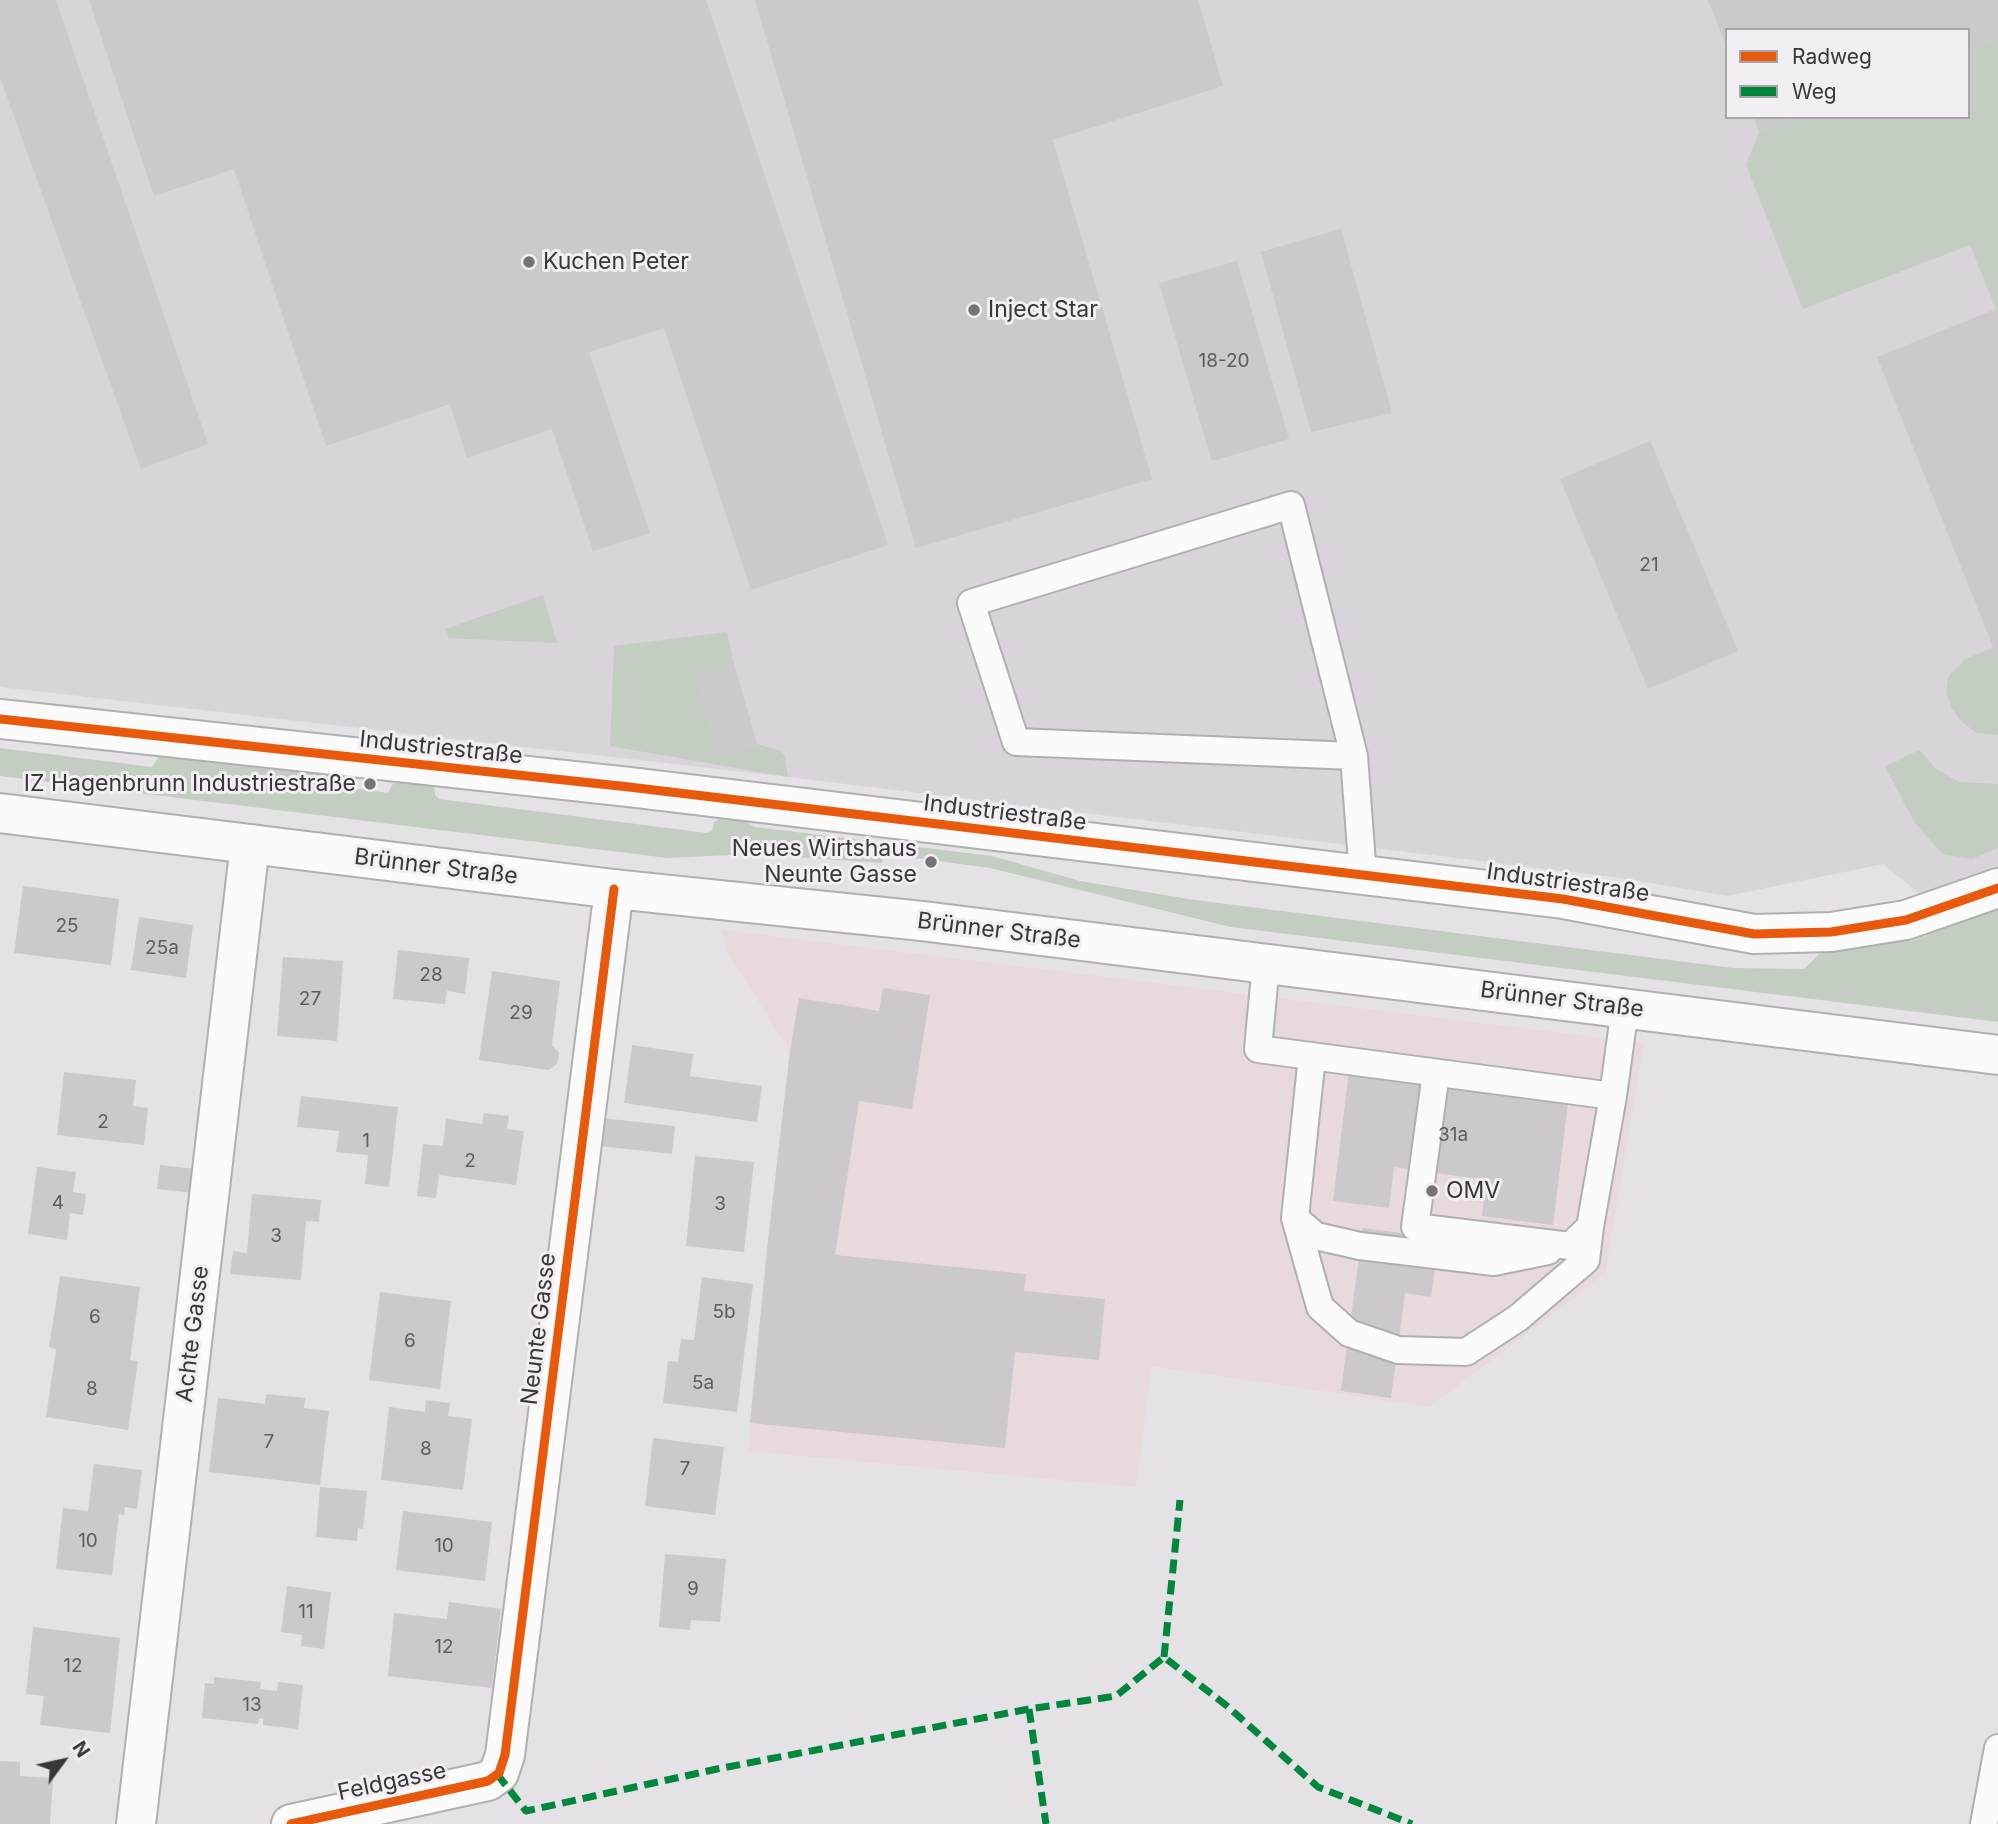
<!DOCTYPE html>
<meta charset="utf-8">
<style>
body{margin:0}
#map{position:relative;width:1998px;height:1824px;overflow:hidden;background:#e4e2e5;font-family:Inter,sans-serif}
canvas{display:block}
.legend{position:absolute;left:1725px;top:28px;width:245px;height:91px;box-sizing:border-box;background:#f2eef3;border:2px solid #a8a5a9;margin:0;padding:9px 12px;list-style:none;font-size:21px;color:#393739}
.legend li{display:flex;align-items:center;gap:14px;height:35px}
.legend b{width:35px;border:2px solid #a8a5a9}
.north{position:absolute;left:28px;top:1726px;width:70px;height:70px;-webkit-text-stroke:5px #f2eef3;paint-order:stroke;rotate:57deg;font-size:19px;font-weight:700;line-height:28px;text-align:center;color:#393739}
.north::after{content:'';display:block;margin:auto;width:24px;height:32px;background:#393739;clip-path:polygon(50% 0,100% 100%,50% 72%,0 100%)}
</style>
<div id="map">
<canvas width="1998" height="1824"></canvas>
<ul class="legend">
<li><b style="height:9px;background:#e8590c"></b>Radweg</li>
<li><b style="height:9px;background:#00873e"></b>Weg</li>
</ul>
<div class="north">N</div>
</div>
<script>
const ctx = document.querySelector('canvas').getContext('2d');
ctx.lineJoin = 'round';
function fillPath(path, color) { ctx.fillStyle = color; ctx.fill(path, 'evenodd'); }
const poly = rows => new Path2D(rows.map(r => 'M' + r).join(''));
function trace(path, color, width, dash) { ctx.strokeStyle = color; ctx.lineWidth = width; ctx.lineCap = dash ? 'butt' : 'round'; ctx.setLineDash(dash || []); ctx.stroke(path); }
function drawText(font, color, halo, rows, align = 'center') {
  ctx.font = font + ' Inter,sans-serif'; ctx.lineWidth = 6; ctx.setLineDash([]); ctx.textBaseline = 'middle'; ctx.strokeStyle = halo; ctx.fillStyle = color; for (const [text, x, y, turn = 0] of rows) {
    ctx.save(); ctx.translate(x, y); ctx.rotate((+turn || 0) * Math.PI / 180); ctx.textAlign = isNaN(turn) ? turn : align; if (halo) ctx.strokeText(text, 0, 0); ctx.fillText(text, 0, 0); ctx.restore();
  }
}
const commercial = poly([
 [723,930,1644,1043,1605,1274,1430,1407,1152,1366,1136,1487,748,1451,767,1249,790,1051,725,949]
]);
const built = poly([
 [0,0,1998,0,1998,958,1883,864,1727,896,1621,878,788,777,0,687],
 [1727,30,1968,30,1968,117,1727,117]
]);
const green = poly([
 [1998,40,1998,314,1970,245,1803,309,1746,165,1759,132,1797,117,1968,117,1968,51],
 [543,595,557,643,449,638,445,629],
 [727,632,734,664,695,675,718,756,757,744,778,750,784,754,788,777,610,746,614,646],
 [1993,647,1998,655,1998,735,1977,733,1962,722,1952,709,1946,692,1948,677,1964,660],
 [0,748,152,767,161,754,344,777,347,787,388,793,392,785,398,781,434,784,435,795,439,799,707,833,712,831,714,822,719,819,744,821,755,827,992,856,1080,881,1195,900,1733,968,1804,969,1819,954,1914,940,1998,908,1998,1022,1231,927,990,868,884,854,882,863,751,854,668,858,0,776],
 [1919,750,1937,770,1960,782,1998,784,1998,848,1972,859,1943,854,1915,823,1885,767]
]);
const building = poly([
 [0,0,56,0,208,444,141,469,0,77],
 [89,0,706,0,888,545,751,590,664,328,589,352,650,533,593,551,552,429,467,458,450,404,326,446,234,169,154,196],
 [755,0,1198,0,1223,86,1053,140,1152,479,916,548],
 [1708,0,1998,0,1998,40,1968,51,1968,30,1727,30,1727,48],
 [1753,117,1797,117,1759,132],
 [1341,229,1392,413,1311,432,1261,252],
 [1237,261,1289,439,1212,461,1159,283],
 [1996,309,1998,314,1998,659,1877,357],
 [1650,441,1738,651,1648,689,1560,479],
 [734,664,757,744,718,756,694,675],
 [23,886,119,899,111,965,14,953],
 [139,917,193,925,186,978,131,970],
 [398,950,469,958,465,994,447,991,445,1004,393,999],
 [283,957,343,961,337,1041,277,1036],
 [492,971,560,981,552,1045,559,1053,557,1064,549,1070,479,1060],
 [883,988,930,995,912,1109,859,1101,835,1255,1026,1274,1024,1291,1105,1299,1099,1360,1015,1352,1005,1448,750,1423,767,1249,790,1051,799,998,879,1011],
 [632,1045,693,1054,690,1076,762,1086,757,1122,624,1103],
 [1350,1063,1568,1103,1553,1225,1482,1216,1486,1180,1394,1167,1389,1208,1333,1201],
 [64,1072,136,1080,133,1106,148,1108,144,1145,57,1135],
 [301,1096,398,1107,389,1187,365,1184,368,1155,336,1152,339,1131,297,1127],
 [484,1113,509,1116,507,1129,524,1131,516,1185,439,1175,436,1198,417,1196,423,1144,443,1146,446,1119,482,1124],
 [602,1118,675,1126,672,1154,599,1146],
 [695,1156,754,1162,744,1252,686,1246],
 [160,1165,196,1169,193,1193,157,1189],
 [37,1167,76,1172,73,1192,86,1194,83,1215,70,1213,67,1240,28,1234],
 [252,1194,321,1200,319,1222,306,1221,301,1280,230,1274,233,1251,247,1253],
 [1363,1228,1439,1238,1431,1297,1405,1293,1391,1398,1341,1391],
 [60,1276,140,1287,130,1360,138,1361,128,1430,46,1417,56,1349,49,1347],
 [702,1277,753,1284,737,1412,663,1403,668,1361,678,1362,681,1339,694,1340],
 [380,1292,451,1301,440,1389,369,1380],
 [266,1394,305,1398,304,1408,329,1411,320,1485,209,1472,218,1398,265,1404],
 [426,1400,450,1403,448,1416,472,1419,463,1490,381,1480,389,1407,425,1412],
 [653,1438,724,1447,715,1515,645,1506],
 [94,1464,142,1470,137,1509,125,1507,124,1515,119,1514,112,1575,56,1569,63,1508,88,1511],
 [320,1487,367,1491,363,1529,358,1528,357,1541,316,1537],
 [403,1511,492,1522,485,1581,396,1570],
 [665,1554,726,1559,720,1622,691,1620,690,1630,659,1627],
 [287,1586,331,1592,324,1649,301,1646,302,1635,281,1632],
 [449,1602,501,1609,492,1688,388,1676,394,1613,447,1619],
 [33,1627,120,1638,110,1733,40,1725,44,1696,26,1694],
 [214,1677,261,1682,260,1689,277,1691,278,1682,303,1685,298,1729,263,1725,263,1719,259,1718,258,1724,202,1718,205,1683,214,1684],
 [0,1761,20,1762,20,1776,53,1778,50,1824,0,1824]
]);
const service = poly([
 [1354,756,1016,742,971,603,1291,505,1354,756,1363,876],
 [1266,963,1258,1049,1613,1096,1625,1008],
 [1312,1056,1295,1218,1316,1236,1360,1246,1494,1262,1548,1251],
 [1436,1073,1415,1227,1570,1246,1590,1227,1613,1096],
 [1295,1218,1320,1307,1349,1333,1398,1350,1466,1352,1518,1318,1586,1260,1590,1227],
 [1984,1824,1998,1748]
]);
const minor = poly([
 [0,719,629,787,1563,899,1754,934,1831,932,1906,920,1998,888],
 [136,1824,250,844],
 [291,1824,488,1781,499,1773,505,1755,614,889]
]);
const primary = poly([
 [0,813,614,889,922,921,1998,1055]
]);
const quiet = poly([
 [1164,1657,1180,1500],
 [1029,1709,1046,1824],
 [497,1774,526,1811,717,1769,1029,1709,1116,1696,1164,1657,1227,1706,1318,1787,1412,1824]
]);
const cycleway = poly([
 [0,719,629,787,1563,899,1754,934,1831,932,1906,920,1998,888],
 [291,1824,488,1781,499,1773,505,1755,614,889]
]);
const markers = [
 [529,262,7,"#757375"],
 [974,310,7,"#757375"],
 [370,784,7,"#757375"],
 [931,862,7,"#757375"],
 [1432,1191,7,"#757375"]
];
const numberNames = [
 ["18-20",1224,361],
 ["21",1649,565],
 ["25",67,926],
 ["25a",162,948],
 ["28",431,975],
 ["27",310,999],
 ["29",521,1013],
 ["2",103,1122],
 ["31a",1453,1135],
 ["1",366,1141],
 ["2",470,1161],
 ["4",58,1203],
 ["3",720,1204],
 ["3",276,1236],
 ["5b",724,1312],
 ["6",95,1317],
 ["6",410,1341],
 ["5a",703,1383],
 ["8",92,1389],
 ["7",269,1442],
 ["8",426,1449],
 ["7",685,1469],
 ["10",88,1541],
 ["10",444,1546],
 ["9",693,1589],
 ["11",306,1612],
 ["12",444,1647],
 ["12",73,1666],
 ["13",252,1705]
];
const poiNames = [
 ["Kuchen Peter",543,262],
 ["Inject Star",988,310],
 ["IZ Hagenbrunn Industriestraße",356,784,"right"],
 ["Neues Wirtshaus",917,849,"right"],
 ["Neunte Gasse",917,875,"right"],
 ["OMV",1446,1191]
];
const streetNames = [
 ["Industriestraße",441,748,6],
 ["Industriestraße",1005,813,7],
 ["Brünner Straße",436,867,7],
 ["Industriestraße",1568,883,8],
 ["Brünner Straße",999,931,7],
 ["Brünner Straße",1562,1000,7],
 ["Neunte Gasse",539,1329,-83],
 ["Achte Gasse",193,1334,-83],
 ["Feldgasse",392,1782,-12]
];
fillPath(commercial, '#e8d9dd');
fillPath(built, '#d9d3da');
fillPath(green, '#c4cdc2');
fillPath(building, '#cbc9cb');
trace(service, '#b1afb1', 30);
trace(minor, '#b1afb1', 42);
trace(primary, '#b1afb1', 42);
trace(service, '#fbfbfb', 26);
trace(minor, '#fbfbfb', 38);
trace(primary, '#fbfbfb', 38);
trace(quiet, '#00873e', 7, [14, 7]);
trace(cycleway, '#e8590c', 9);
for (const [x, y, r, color] of markers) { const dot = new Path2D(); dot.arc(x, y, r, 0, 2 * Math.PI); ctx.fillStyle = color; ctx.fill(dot); trace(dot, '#f2eef3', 2.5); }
drawText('19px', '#5e5c5e', null, numberNames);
drawText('23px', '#393739', '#f2eef3', poiNames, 'left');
drawText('23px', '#393739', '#f2eef3', streetNames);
</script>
